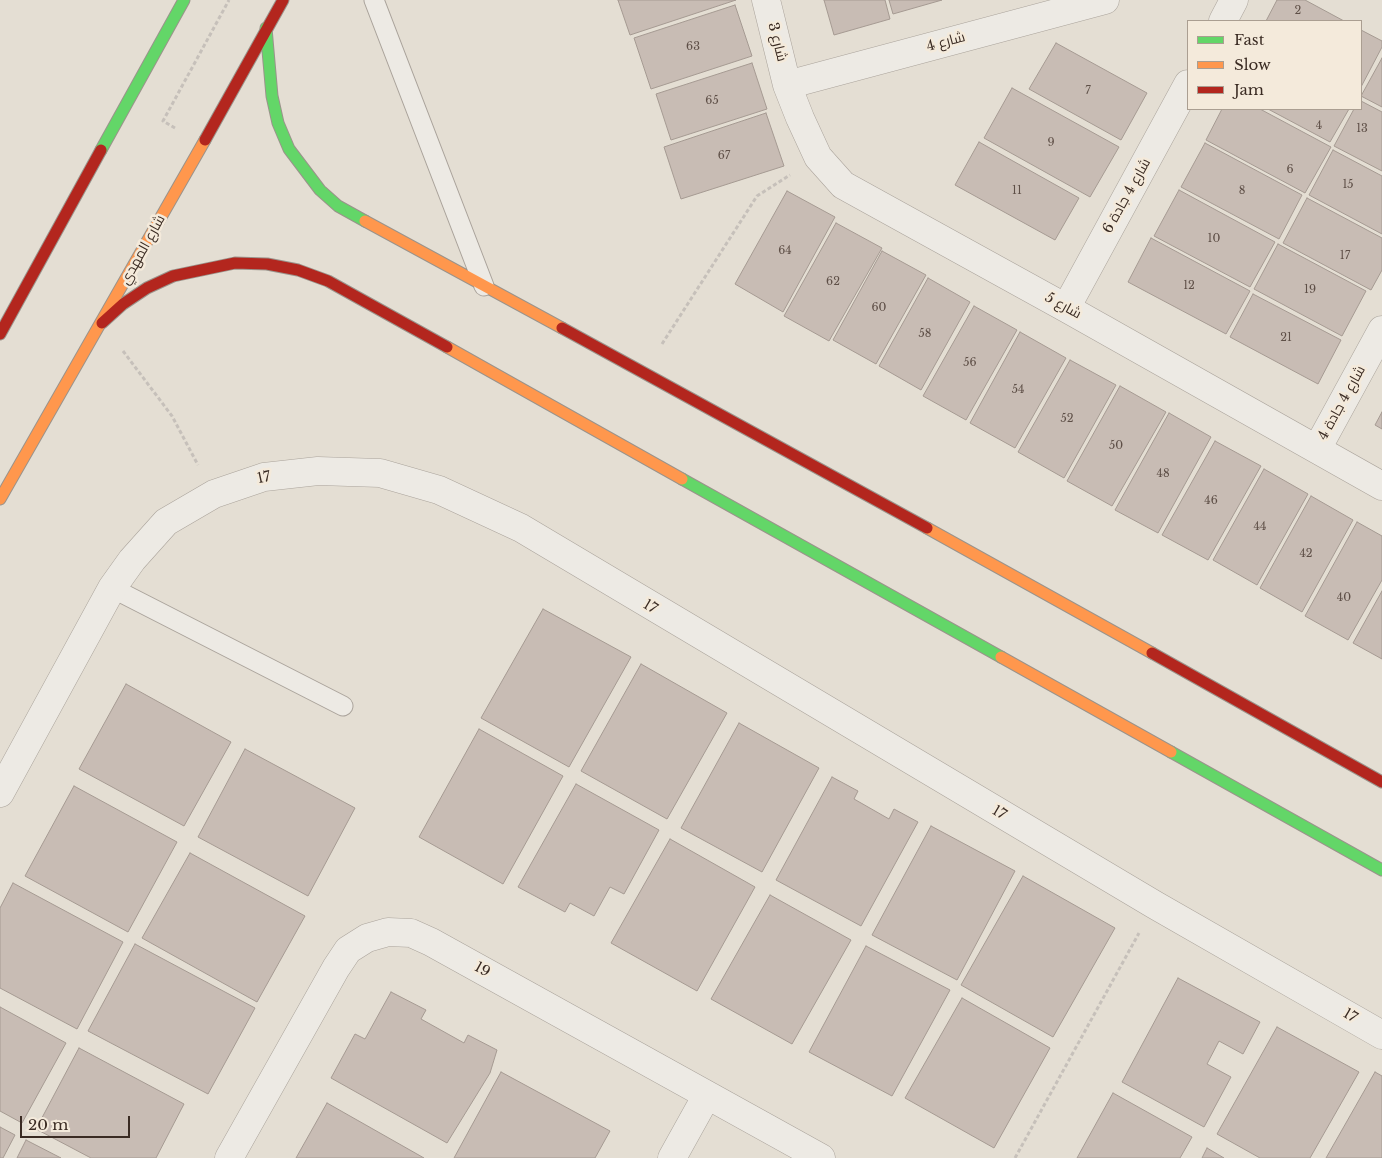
<!DOCTYPE html>
<meta charset="utf-8">
<style>
body{margin:0}
#map{position:relative;width:1382px;height:1158px;overflow:hidden;background:#e4ded3;font-family:"Libre Baskerville",serif}
canvas{display:block}
.legend{position:absolute;left:1187px;top:20px;width:175px;height:90px;box-sizing:border-box;background:#f4eadb;border:1px solid #aa9e91;margin:0;padding:6px 9px;list-style:none;font-size:15px;color:#3a2b23}
.legend li{display:flex;align-items:center;gap:10px;height:25px}
.legend b{width:25px;border:1px solid #aa9e91}
.scale{position:absolute;left:20px;top:1116px;width:110px;height:22px;box-sizing:border-box;border:2px solid #3a2b23;border-top:0;padding-left:6px;font-size:15px;line-height:18px;white-space:nowrap;color:#3a2b23;-webkit-text-stroke:4px #f4eadb;paint-order:stroke}
</style>
<div id="map">
<canvas width="1382" height="1158"></canvas>
<ul class="legend">
<li><b style="height:6px;background:#63d668"></b>Fast</li>
<li><b style="height:6px;background:#ff974d"></b>Slow</li>
<li><b style="height:6px;background:#b3261e"></b>Jam</li>
</ul>
<div class="scale">20 m</div>
</div>
<script>
const ctx = document.querySelector('canvas').getContext('2d');
ctx.lineJoin = 'round';
function fillPath(path, color) { ctx.fillStyle = color; ctx.fill(path, 'evenodd'); }
const poly = rows => new Path2D(rows.map(r => 'M' + r).join(''));
function trace(path, color, width, dash) { ctx.strokeStyle = color; ctx.lineWidth = width; ctx.lineCap = dash ? 'butt' : 'round'; ctx.setLineDash(dash || []); ctx.stroke(path); }
function drawText(font, color, halo, rows, align = 'center') {
  ctx.font = font + ' "Libre Baskerville",Cairo,serif'; ctx.lineWidth = 5; ctx.setLineDash([]); ctx.textBaseline = 'middle'; ctx.strokeStyle = halo; ctx.fillStyle = color; for (const [text, x, y, turn = 0] of rows) {
    ctx.save(); ctx.translate(x, y); ctx.rotate((+turn || 0) * Math.PI / 180); ctx.textAlign = isNaN(turn) ? turn : align; if (halo) ctx.strokeText(text, 0, 0); ctx.fillText(text, 0, 0); ctx.restore();
  }
}
const building = poly([
 [618,0,736,0,630,35,618,0],
 [824,0,885,0,890,19,834,35,824,0],
 [889,0,942,0,893,14,889,0],
 [1277,0,1305,0,1344,21,1266,21,1277,0],
 [735,5,752,56,651,89,634,38,735,5],
 [1361,30,1382,41,1382,47,1361,87,1361,30],
 [1056,43,1147,93,1121,140,1029,89,1056,43],
 [1382,58,1382,107,1361,96,1382,58],
 [752,63,767,109,671,140,656,94,752,63],
 [1012,88,1119,147,1090,197,984,138,1012,88],
 [1361,101,1382,112,1382,171,1334,146,1354,109,1361,109,1361,101],
 [1222,109,1260,109,1331,147,1305,193,1206,140,1222,109],
 [1268,109,1349,109,1330,142,1268,109],
 [766,113,784,166,681,199,664,147,766,113],
 [979,142,1079,198,1055,240,955,185,979,142],
 [1205,143,1302,195,1279,239,1181,187,1205,143],
 [1333,150,1382,176,1382,234,1309,195,1333,150],
 [1179,190,1275,242,1250,287,1154,236,1179,190],
 [787,191,835,217,783,312,735,284,787,191],
 [1307,198,1382,238,1382,270,1371,290,1283,243,1307,198],
 [836,223,882,248,829,341,784,316,836,223],
 [1151,238,1250,291,1226,334,1128,282,1151,238],
 [1278,244,1366,291,1342,336,1254,289,1278,244],
 [882,251,926,275,876,364,833,340,882,251],
 [928,278,970,302,921,390,879,366,928,278],
 [1253,294,1341,340,1318,384,1230,337,1253,294],
 [974,306,1017,330,966,420,923,396,974,306],
 [1020,332,1066,358,1015,448,970,423,1020,332],
 [1070,360,1116,385,1064,478,1018,452,1070,360],
 [1120,386,1166,412,1112,506,1067,481,1120,386],
 [1382,412,1382,429,1375,425,1382,412],
 [1169,413,1211,437,1158,533,1115,510,1169,413],
 [1215,441,1261,466,1208,560,1162,535,1215,441],
 [1264,469,1308,494,1257,585,1213,560,1264,469],
 [1311,496,1353,520,1302,612,1260,588,1311,496],
 [1357,522,1382,536,1382,580,1348,640,1305,616,1357,522],
 [1382,591,1382,659,1353,643,1382,591],
 [543,609,631,657,569,767,481,718,543,609],
 [641,664,727,713,667,819,581,771,641,664],
 [126,684,231,742,184,826,79,769,126,684],
 [739,723,819,768,762,872,681,828,739,723],
 [479,729,563,776,503,884,419,837,479,729],
 [245,749,355,808,308,896,198,837,245,749],
 [832,777,858,791,854,799,889,819,894,809,918,822,861,926,776,880,832,777],
 [576,784,659,830,624,894,610,887,594,916,570,903,565,912,518,887,576,784],
 [74,786,177,842,128,932,25,876,74,786],
 [931,826,1015,871,957,980,872,935,931,826],
 [670,839,755,887,697,991,611,943,670,839],
 [190,853,305,916,257,1002,142,938,190,853],
 [1023,876,1115,928,1053,1037,961,985,1023,876],
 [13,883,123,942,77,1029,0,988,0,908,13,883],
 [770,895,851,940,792,1044,711,999,770,895],
 [135,944,255,1008,208,1094,88,1031,135,944],
 [866,946,950,990,892,1096,809,1052,866,946],
 [1178,978,1260,1022,1243,1054,1219,1041,1207,1064,1231,1077,1204,1127,1122,1082,1178,978],
 [391,992,426,1010,421,1019,464,1043,468,1035,497,1050,490,1073,447,1143,331,1078,355,1034,365,1039,391,992],
 [962,998,1050,1048,994,1148,905,1098,962,998],
 [0,1007,66,1043,22,1123,0,1111,0,1007],
 [1277,1027,1359,1072,1310,1158,1260,1158,1217,1134,1277,1027],
 [79,1048,184,1104,156,1158,91,1158,36,1129,79,1048],
 [501,1072,610,1131,595,1158,454,1158,501,1072],
 [1375,1072,1382,1076,1382,1158,1326,1158,1375,1072],
 [1113,1093,1192,1137,1180,1158,1077,1158,1113,1093],
 [327,1103,424,1158,296,1158,327,1103],
 [0,1127,15,1135,3,1158,0,1158,0,1127],
 [26,1140,61,1158,17,1158,26,1140],
 [1207,1148,1224,1158,1202,1158,1207,1148]
]);
const path = poly([
 [175,128,163,121,229,0],
 [662,344,757,196,790,175],
 [123,351,172,416,198,465],
 [1015,1158,1139,933]
]);
const lane = poly([
 [374,0,484,286],
 [112,588,343,706]
]);
const street = poly([
 [766,0,787,85,800,118,818,157,843,185,1066,308,1382,486],
 [1223,21,1234,0],
 [787,85,1105,0],
 [1066,308,1188,84],
 [1317,449,1382,330],
 [0,793,112,588,132,560,166,522,214,494,264,477,318,471,380,473,439,490,521,528,1155,905,1382,1035],
 [229,1158,336,968,348,950,367,938,388,932,411,933,431,942,821,1158],
 [672,1158,707,1095]
]);
const fast = poly([
 [266,28,272,96,278,123,289,149,320,190,338,206,365,221],
 [101,150,184,0],
 [682,479,1001,657],
 [1171,752,1382,870]
]);
const slow = poly([
 [365,221,562,328],
 [447,347,682,479],
 [0,499,205,140],
 [927,528,1152,653],
 [1001,657,1171,752]
]);
const jam = poly([
 [205,140,283,0],
 [102,323,123,304,147,288,173,276,235,263,267,264,298,270,328,281,447,347],
 [562,328,927,528],
 [0,334,101,150],
 [1152,653,1382,782]
]);
const numberNames = [
 ["2",1298,11],
 ["63",693,47],
 ["7",1088,91],
 ["65",712,101],
 ["4",1319,126],
 ["13",1362,129],
 ["9",1051,143],
 ["67",724,156],
 ["6",1290,170],
 ["15",1348,185],
 ["11",1017,191],
 ["8",1242,191],
 ["10",1214,239],
 ["64",785,251],
 ["17",1345,256],
 ["62",833,282],
 ["12",1189,286],
 ["19",1310,290],
 ["60",879,308],
 ["58",925,334],
 ["21",1286,338],
 ["56",970,363],
 ["54",1018,390],
 ["52",1067,419],
 ["50",1116,446],
 ["48",1163,474],
 ["46",1211,501],
 ["44",1260,527],
 ["42",1306,554],
 ["40",1344,598]
];
const streetNames = [
 ["شارع 3",777,42,76],
 ["شارع 4",946,42,-15],
 ["شارع 4 جادة 6",1127,196,-61],
 ["شارع المهدي",143,250,-61],
 ["شارع 5",1063,306,29],
 ["شارع 4 جادة 4",1342,403,-61],
 ["17",264,478,-12],
 ["17",650,607,31],
 ["17",999,813,31],
 ["19",482,970,29],
 ["17",1350,1016,30]
];
fillPath(building, '#c8bcb4');
trace(building, '#a59a92', 1);
trace(lane, '#aaa39b', 21);
trace(street, '#aaa39b', 29);
trace(fast, '#9a938b', 13);
trace(slow, '#9a938b', 13);
trace(jam, '#9a938b', 13);
trace(path, '#c6c0ba', 3, [4, 2.5]);
trace(lane, '#edeae4', 19);
trace(street, '#edeae4', 28);
trace(fast, '#63d668', 11);
trace(slow, '#ff974d', 11);
trace(jam, '#b3261e', 11);
drawText('11px', '#5e4f47', null, numberNames);
drawText('14px', '#3a2b23', '#f4eadb', streetNames);
</script>
